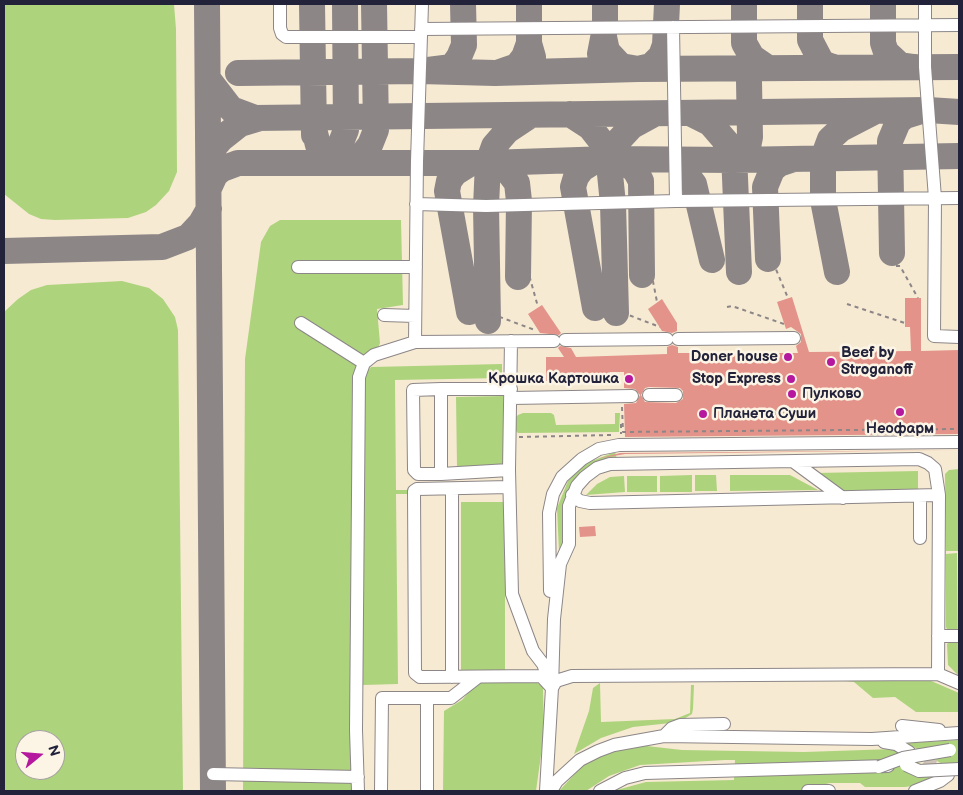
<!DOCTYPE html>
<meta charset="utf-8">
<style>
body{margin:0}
#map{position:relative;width:963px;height:795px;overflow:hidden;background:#f7ead3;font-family:"Balsamiq Sans",sans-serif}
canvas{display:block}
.frame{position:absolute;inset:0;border:5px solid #22223b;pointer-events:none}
.north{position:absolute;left:15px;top:730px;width:50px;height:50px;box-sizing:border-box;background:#fcf5e5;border:1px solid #a5a1a1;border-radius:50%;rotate:73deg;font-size:14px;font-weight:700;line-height:20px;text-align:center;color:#22223b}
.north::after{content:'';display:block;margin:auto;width:18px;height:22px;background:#b5179e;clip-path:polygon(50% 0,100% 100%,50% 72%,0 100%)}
</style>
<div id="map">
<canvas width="963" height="795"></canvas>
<div class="frame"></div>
<div class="north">N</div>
</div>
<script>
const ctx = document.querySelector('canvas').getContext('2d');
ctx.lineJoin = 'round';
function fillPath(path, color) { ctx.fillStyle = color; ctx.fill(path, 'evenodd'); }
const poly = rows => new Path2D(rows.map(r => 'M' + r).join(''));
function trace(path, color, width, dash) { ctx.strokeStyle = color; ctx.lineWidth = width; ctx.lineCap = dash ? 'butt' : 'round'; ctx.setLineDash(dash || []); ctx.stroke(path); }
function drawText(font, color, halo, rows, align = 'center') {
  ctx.font = font + ' "Balsamiq Sans",sans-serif'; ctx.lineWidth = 5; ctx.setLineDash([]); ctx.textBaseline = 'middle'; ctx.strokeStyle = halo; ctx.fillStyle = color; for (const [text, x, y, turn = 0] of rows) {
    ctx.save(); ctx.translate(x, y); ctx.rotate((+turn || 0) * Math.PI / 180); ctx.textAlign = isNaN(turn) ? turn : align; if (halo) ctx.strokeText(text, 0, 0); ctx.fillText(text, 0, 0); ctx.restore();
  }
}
const green = poly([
 [4,4,174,4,176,29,177,172,169,191,156,205,146,212,128,218,55,220,41,219,29,214,4,194],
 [280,220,401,220,403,305,377,309,380,343,369,370,371,367,502,364,502,378,395,380,396,490,427,490,427,494,396,494,398,684,363,685,361,791,243,791,245,359,261,242,270,226],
 [122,281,149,288,163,299,175,317,178,330,183,791,4,791,4,312,18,299,31,290,47,285],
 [25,740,55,740,55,770,25,770],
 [503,396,504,466,457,467,456,397],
 [523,413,551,413,554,415,556,425,615,424,615,413,620,413,619,432,518,433,516,431,514,419,518,415],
 [615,452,617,459,577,479,565,549,559,552,557,508,568,481,584,464],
 [959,469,959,551,946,551,945,474,949,470],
 [918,471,918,490,845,491,815,473],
 [692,475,692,492,660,492,660,476],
 [695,475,716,475,717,491,695,491],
 [730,475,790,475,818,490,730,491],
 [624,476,625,492,586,495,597,484,610,477],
 [627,476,657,476,657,492,627,492],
 [461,502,505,502,505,673,461,673],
 [957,553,958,658,959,676,948,665,947,644,952,640,946,627,946,554],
 [929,680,959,693,959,712,916,712,895,697,873,698,854,682,845,681],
 [536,682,543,687,544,733,536,791,443,791,444,711,462,700,477,683],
 [600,683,601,722,675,719,690,713,691,685,694,685,693,709,692,714,682,720,671,723,633,727,601,738,574,754,589,711,593,688],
 [959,740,959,765,942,764,907,743],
 [638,745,682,750,804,752,894,749,941,775,921,785,905,787,865,787,860,783,830,783,798,791,613,791,646,782,734,780,735,760,725,760,640,765,609,776,586,791,559,791,583,765,600,756]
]);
const taxiway = poly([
 [207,4,213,791],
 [312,4,314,135],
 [529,4,529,43,533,57],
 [744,4,744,43,752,57,768,68],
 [810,4,810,40,822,63,835,68],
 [883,4,883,43,886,52,900,65,914,67],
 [604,37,607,51,621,66,638,69,651,66,661,56,665,45,667,4],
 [600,54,605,28,605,4],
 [420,71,495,73,638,69,959,67],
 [238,73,420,71,452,67,459,57,464,45,463,4],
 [497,73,517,66,524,57,529,43],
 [208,79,231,109,255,118,928,110,959,112],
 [690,113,710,123,729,145,734,154,739,272],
 [570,114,590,127,601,141,608,154,613,204,616,313],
 [315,133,318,145,323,152,343,162,363,154,370,145,376,130,374,4],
 [620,159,635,170,641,181,642,275],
 [675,159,694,184,712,260],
 [734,160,748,147,750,137,749,81],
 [209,162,215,146,221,139,240,124,260,118],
 [317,162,330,157,338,150,346,130,345,4],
 [489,163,504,166,517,183,519,201,518,277],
 [610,167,619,140,632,126,654,114],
 [209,188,215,175,222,169,238,163,488,163,609,159,734,160,959,156],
 [4,251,162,247,188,237,201,223,209,209],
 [892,253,890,141,898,122,905,116,921,111],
 [768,259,765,187,772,170,779,164,794,159],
 [837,272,823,200,823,158,830,139,841,129,872,113],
 [595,308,573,187,576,177,582,169,598,159],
 [469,312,447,191,449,181,455,173,471,163],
 [488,321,486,206,488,163,494,146,507,131,531,115]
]);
const building = poly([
 [792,297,809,352,911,351,910,327,905,327,905,298,921,298,921,351,959,350,959,434,625,437,624,404,636,403,640,395,635,389,624,388,624,372,610,372,609,380,546,381,546,357,564,357,558,348,560,346,571,348,576,357,667,354,667,347,672,345,678,347,678,353,798,353,796,346,801,342,801,334,791,327,786,329,777,302],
 [649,387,680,388,683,391,683,399,676,403,645,402,641,395,645,388],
 [662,299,677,323,677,331,672,333,662,331,648,309],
 [542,305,561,333,559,335,540,333,528,314],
 [959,450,625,454,597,459,620,453],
 [595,526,596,536,580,537,579,527]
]);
const minorTunnel = poly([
 [909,752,926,763,944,769]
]);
const path = poly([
 [770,266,775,267,788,298],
 [896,266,900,266,918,298],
 [518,269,528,271,538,307],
 [645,271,651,271,657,302],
 [847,304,905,323],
 [727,307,732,306,784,324],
 [600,308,605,306,660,327],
 [469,312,478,309,535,330],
 [622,407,623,432,959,429],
 [621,424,621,434],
 [519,437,612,435]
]);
const minor = poly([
 [280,4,280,28,282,34,286,37,421,37],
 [925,4,925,67,935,198,934,336,959,337],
 [673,27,676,201],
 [421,29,959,25],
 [416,204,486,206,676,201,959,198],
 [298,267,416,267],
 [384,315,415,316],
 [301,323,364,363],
 [678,339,794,338],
 [565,340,667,339],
 [511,341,509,470,512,594,533,651,543,664,550,682],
 [415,342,417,161,422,4],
 [441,389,441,474,418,474,414,470,413,390,441,389,511,389],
 [649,395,676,395],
 [511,398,632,396],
 [794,462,843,498],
 [441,474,509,470],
 [509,487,417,489,414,491,415,673,420,677,541,676,552,688],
 [452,489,452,677],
 [572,495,580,501,590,503,939,495],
 [920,496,920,538],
 [550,591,549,513,553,494,562,477,582,459,599,449,619,445,959,442],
 [938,636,959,636],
 [552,688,554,619,560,564,569,544,569,506,577,486,585,477,597,468,610,464,919,459,928,463,935,469,939,495,938,674],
 [427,699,427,791],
 [902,726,939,730],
 [664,736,672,728,680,725,724,724],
 [884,742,896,744,909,752],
 [213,774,358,777],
 [358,791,356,730,359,377,364,363,374,355,415,342,554,341],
 [381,791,382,698,451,698,478,677],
 [546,791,552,688,556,681,572,676,938,674,959,683],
 [551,791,557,781,580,760,598,751,614,745,664,736,872,739,959,733],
 [600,791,625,778,645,773,888,766],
 [808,791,829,791],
 [915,791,940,781,948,775]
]);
const minorBridge = poly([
 [906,765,919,771,959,769],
 [879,767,903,758,950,750]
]);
const markers = [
 [788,357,5,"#b5179e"],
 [831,362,5,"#b5179e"],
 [629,379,5,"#b5179e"],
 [791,379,5,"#b5179e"],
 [792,394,5,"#b5179e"],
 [900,412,5,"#b5179e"],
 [703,414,5,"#b5179e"]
];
const poiNames = [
 ["Beef by",841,353],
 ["Stroganoff",841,370],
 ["Doner house",778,357,"right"],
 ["Крошка Картошка",619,379,"right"],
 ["Stop Express",781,379,"right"],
 ["Пулково",802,394],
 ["Планета Суши",713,414],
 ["Неофарм",900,429,"center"]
];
fillPath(green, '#aed37d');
trace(taxiway, '#8c8687', 26);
fillPath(building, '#e3938a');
trace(minorTunnel, '#ccc2b5', 12, [12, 6]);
trace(minor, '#8c8687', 14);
trace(path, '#8c8687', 2, [4, 4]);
trace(minor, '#fff', 12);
trace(minorBridge, '#8c8687', 14, []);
trace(minorBridge, '#fff', 12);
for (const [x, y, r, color] of markers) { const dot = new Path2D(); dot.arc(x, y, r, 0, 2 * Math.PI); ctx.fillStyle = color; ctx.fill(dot); trace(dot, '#fcf5e5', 2); }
drawText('bold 15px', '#22223b', '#fcf5e5', poiNames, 'left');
</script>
